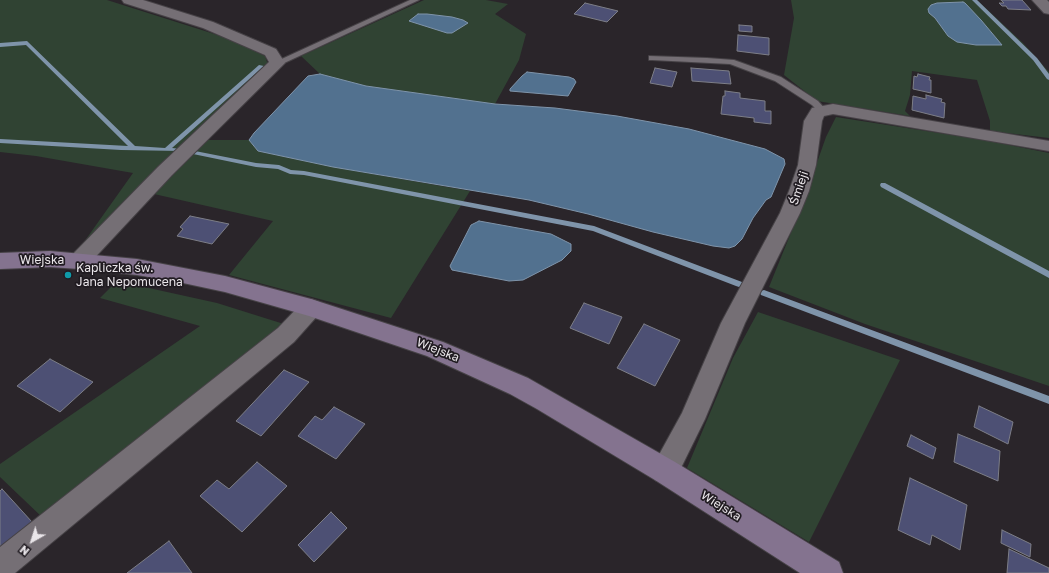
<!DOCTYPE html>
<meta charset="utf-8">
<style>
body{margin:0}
#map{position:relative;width:1049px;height:573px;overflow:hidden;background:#2a252a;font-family:"Golos Text",sans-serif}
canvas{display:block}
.north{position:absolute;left:12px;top:521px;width:40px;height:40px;-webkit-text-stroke:3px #201b21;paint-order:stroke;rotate:219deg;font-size:11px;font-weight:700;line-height:16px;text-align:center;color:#e9e5e9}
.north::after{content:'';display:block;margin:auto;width:14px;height:18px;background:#e9e5e9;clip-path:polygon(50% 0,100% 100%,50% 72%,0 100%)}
</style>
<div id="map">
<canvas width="1049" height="573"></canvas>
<div class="north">N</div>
</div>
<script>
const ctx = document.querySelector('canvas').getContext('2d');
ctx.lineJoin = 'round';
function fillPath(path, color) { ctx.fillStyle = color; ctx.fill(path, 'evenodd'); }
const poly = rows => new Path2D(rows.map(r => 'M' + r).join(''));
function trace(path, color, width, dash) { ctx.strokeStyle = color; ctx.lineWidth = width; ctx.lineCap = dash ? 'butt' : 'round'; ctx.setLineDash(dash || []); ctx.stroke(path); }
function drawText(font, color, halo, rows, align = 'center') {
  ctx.font = font + ' "Golos Text",sans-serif'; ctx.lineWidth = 3.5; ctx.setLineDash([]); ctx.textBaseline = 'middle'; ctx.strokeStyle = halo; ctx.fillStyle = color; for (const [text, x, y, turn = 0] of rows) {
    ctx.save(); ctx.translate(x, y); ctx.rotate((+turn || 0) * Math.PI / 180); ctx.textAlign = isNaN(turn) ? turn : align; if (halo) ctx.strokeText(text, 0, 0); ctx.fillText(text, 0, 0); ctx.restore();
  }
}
const green = poly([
 [0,0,107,0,227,38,265,56,268,65,84,242,133,173,36,156,0,152],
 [424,0,486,0,508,4,495,14,526,34,519,60,495,104,365,86,320,74,301,56],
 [791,0,977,0,1023,43,1049,72,1049,138,990,131,990,121,977,80,912,71,910,95,905,111,910,116,817,101,784,75,794,18],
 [962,2,965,3,1002,45,976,45,961,42,943,29,928,9,931,5,937,3],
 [836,117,984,140,1049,153,1049,386,865,324,769,287,801,208,826,137],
 [207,140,249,140,258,151,333,167,470,191,391,318,229,275,273,221,154,194],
 [117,281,217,303,287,325,43,518,0,477,0,464,200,326,100,298],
 [758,312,900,360,809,542,687,468,733,358]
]);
const water = poly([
 [963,2,965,3,981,20,1002,45,976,45,957,42,948,36,935,18,929,13,928,9,931,5,937,3,963,2],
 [418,14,427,14,452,17,463,20,468,23,452,33,447,33,409,21,418,14],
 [527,72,569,77,574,79,576,82,568,96,510,91,510,89,522,76,527,72],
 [320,74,366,86,495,104,555,108,617,116,689,129,765,149,784,159,785,164,771,197,766,200,753,218,742,239,735,246,729,248,713,246,653,232,588,214,529,200,333,167,258,151,249,140,254,133,308,76,320,74],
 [479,221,551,234,571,244,571,251,562,260,523,280,509,281,452,270,450,266,471,225,479,221]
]);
const stream = poly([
 [972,0,977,0,1037,58,1049,74,1049,80,1047,79,1033,60,972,0],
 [27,41,135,146,165,148,259,65,264,66,172,148,181,149,181,151,121,150,0,143,0,139,128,146,26,45,0,47,0,43,27,41],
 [195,151,256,163,279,165,291,170,304,171,594,226,742,282,743,284,739,287,736,286,593,231,304,175,290,174,278,169,256,167,193,154,192,153,195,151],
 [881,183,885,183,1049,271,1049,278,881,187,880,185,881,183],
 [764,290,1049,396,1049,404,761,295,760,293,761,291,764,290]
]);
const building = poly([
 [1001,0,1022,0,1031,10,1008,9,1006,6,1002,6,999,3,1004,3,1001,0],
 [585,3,618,11,607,22,574,14,585,3],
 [739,25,752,26,752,32,739,31,739,25],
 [738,35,769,38,769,55,737,51,738,35],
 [655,68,677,72,672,87,650,83,655,68],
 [691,68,729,71,731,84,692,81,691,68],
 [918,74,930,77,929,80,931,80,931,93,913,89,914,76,917,77,918,74],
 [725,91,740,93,740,98,765,101,765,111,771,111,771,124,754,122,754,118,721,114,723,96,725,96,725,91],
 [926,95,942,99,941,102,945,103,944,118,912,110,913,96,926,99,926,95],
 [190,216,229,224,212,244,177,236,183,229,180,227,190,216],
 [584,303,622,317,609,344,570,328,584,303],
 [644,324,680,340,655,386,617,368,644,324],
 [50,359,93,382,60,412,17,386,50,359],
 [284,370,309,382,261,436,236,421,284,370],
 [979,406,1013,422,1008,444,974,427,979,406],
 [334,407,365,424,336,459,298,436,315,416,322,420,334,407],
 [958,434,1000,451,998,481,954,462,958,434],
 [911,435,936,448,933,459,907,446,911,435],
 [257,462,287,486,242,532,200,496,217,480,229,489,257,462],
 [910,478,967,505,960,550,932,535,930,545,898,530,910,478],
 [2,489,32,522,0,548,0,491,2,489],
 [331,512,347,528,314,562,298,545,331,512],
 [1002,530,1031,544,1030,557,1001,543,1002,530],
 [169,541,192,573,127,573,169,541],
 [1009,549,1049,568,1049,573,1007,573,1009,549]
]);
const lane = poly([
 [410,0,419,0,280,65,274,65,273,63,410,0],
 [649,56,707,58,734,60,781,77,818,101,826,110,825,112,819,112,812,105,775,81,730,64,652,60,649,60,649,56]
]);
const street = poly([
 [122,0,143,0,213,22,276,49,285,63,172,175,87,266,79,269,71,266,68,261,71,256,158,167,269,62,265,55,203,28,124,3,122,0],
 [1032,0,1047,0,1049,2,1049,14,1044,13,1032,0],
 [833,104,1049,141,1049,151,833,114,824,116,822,121,816,165,809,191,800,213,745,323,705,419,675,480,665,484,655,480,651,471,655,462,682,413,721,323,780,213,789,191,798,165,804,121,812,108,833,104],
 [311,299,319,302,322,308,319,314,294,342,15,573,0,573,0,547,278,328,303,302,311,299]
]);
const secondary = poly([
 [50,251,137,259,225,276,311,299,443,342,528,378,675,462,839,562,843,573,800,573,655,480,537,409,510,394,427,356,309,316,225,292,183,283,137,275,79,269,50,267,0,269,0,253,50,251]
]);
const markers = [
 [68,275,4,"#0f9aa8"]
];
const streetNames = [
 ["Śmieji",799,188,-71],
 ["Wiejska",42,260],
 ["Wiejska",438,350,22],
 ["Wiejska",721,506,32]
];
const poiNames = [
 ["Kapliczka św.",76,268],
 ["Jana Nepomucena",76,282]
];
fillPath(green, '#304333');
fillPath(water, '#52718f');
trace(water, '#7f94aa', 1);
fillPath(stream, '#7f94aa');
fillPath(building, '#4d5074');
trace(building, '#7d7e87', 1);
trace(lane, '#464246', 2);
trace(street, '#464246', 2);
trace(secondary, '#464246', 2);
fillPath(lane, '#756f75');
fillPath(street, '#756f75');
fillPath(secondary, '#84738f');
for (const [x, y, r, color] of markers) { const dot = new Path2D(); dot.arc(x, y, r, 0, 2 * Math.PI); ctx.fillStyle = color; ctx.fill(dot); trace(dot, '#201b21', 1.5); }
drawText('12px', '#e9e5e9', '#201b21', streetNames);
drawText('12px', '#e9e5e9', '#201b21', poiNames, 'left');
</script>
